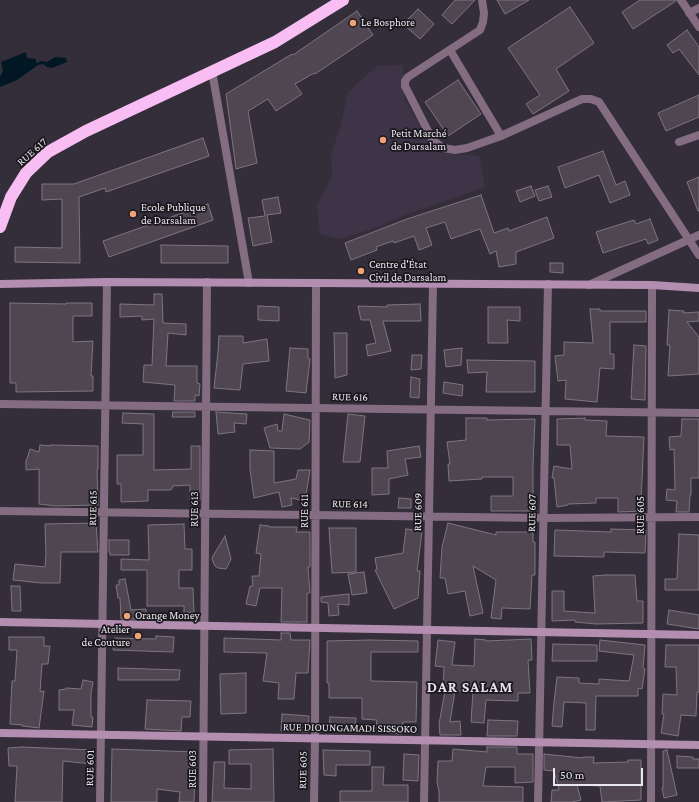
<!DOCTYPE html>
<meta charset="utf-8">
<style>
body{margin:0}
#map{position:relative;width:699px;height:802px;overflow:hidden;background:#332e3a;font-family:"Crimson Pro",serif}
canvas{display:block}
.scale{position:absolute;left:553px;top:768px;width:90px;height:18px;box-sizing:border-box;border:2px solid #ebe7ef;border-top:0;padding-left:5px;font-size:12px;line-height:14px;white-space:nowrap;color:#ebe7ef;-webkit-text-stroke:3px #1a171d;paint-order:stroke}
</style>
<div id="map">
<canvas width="699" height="802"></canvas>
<div class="scale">50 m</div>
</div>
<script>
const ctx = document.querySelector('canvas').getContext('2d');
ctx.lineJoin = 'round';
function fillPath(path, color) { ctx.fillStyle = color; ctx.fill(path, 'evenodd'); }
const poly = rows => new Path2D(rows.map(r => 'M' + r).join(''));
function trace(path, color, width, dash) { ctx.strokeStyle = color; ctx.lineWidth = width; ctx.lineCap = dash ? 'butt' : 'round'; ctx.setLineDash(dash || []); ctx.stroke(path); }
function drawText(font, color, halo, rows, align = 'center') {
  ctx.font = font + ' "Crimson Pro",serif'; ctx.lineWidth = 3.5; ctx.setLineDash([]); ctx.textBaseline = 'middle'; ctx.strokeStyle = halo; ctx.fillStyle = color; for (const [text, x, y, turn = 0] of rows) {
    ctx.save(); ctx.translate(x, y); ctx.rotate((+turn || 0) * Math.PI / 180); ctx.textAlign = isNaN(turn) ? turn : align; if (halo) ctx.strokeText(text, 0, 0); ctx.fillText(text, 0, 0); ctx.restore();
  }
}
const built = poly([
 [403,65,404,98,421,127,439,153,479,156,485,187,400,217,378,227,340,239,320,234,317,205,332,177,331,154,340,128,348,92,377,66]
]);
const water = poly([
 [26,52,27,58,36,59,36,63,42,61,47,62,55,57,66,58,67,62,52,68,47,67,43,64,38,65,17,80,0,87,0,77,3,71,1,62]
]);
const building = poly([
 [455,0,475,0,452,24,442,15,455,0],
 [497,0,529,0,505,14,497,0],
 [640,0,676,0,676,1,633,29,622,12,640,0],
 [570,7,594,43,556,69,569,91,533,114,526,104,540,95,508,48,570,7],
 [418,9,434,24,420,39,403,24,418,9],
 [357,11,373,35,315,74,314,73,295,84,302,94,276,111,268,99,248,111,257,163,236,169,226,94,292,54,293,55,357,11],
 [687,30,699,47,699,75,679,49,673,53,667,45,687,30],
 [458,80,481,114,448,136,425,102,458,80],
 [699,95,699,117,666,131,658,113,699,95],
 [203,138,209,156,106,192,105,188,79,197,80,263,15,262,15,247,62,248,62,199,42,200,42,184,74,184,203,138],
 [603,151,616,185,625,181,630,195,610,203,599,175,565,188,558,167,603,151],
 [699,177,699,211,698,211,687,182,699,177],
 [531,186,535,196,520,202,516,191,531,186],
 [548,186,552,197,539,201,535,190,548,186],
 [481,195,494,233,508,228,509,231,547,217,554,238,516,252,516,264,499,267,496,251,490,254,480,229,451,239,445,222,426,228,432,245,419,250,414,236,394,243,393,241,376,247,377,250,351,260,345,243,407,219,481,195],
 [278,197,281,213,267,215,272,242,253,246,248,218,265,216,262,200,278,197],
 [208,204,213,220,109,257,103,241,208,204],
 [650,219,658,240,648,244,646,239,603,253,596,232,634,220,636,224,650,219],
 [161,245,228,246,228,263,161,263,161,245],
 [550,263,563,263,563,273,550,272,550,263],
 [154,294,162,294,163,323,186,324,186,335,168,333,166,366,197,366,197,383,200,384,199,396,195,395,195,401,174,401,175,385,143,382,144,365,152,365,154,319,142,320,142,316,120,317,120,304,154,305,154,294],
 [10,303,66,304,66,303,92,303,92,316,73,316,73,342,93,341,91,376,93,376,93,391,16,392,16,383,10,383,10,303],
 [420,304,421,321,383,321,391,351,368,356,366,345,376,343,370,320,361,320,358,306,387,307,387,305,420,304],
 [258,306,279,307,279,321,258,320,258,306],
 [488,307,520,307,520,321,507,320,508,343,488,343,488,307],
 [590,309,600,309,600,311,646,311,646,322,610,322,610,354,614,354,614,369,600,368,597,402,565,399,566,380,558,381,555,356,564,355,564,342,593,343,590,309],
 [669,310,684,311,683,313,699,312,699,321,687,322,699,337,699,374,668,376,670,345,667,345,669,310],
 [334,333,347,333,347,375,335,378,334,333],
 [219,336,243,336,243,343,267,339,269,361,243,364,240,390,214,388,218,352,219,336],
 [634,345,646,346,645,400,631,399,634,345],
 [290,348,308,349,308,358,310,359,306,393,286,391,290,348],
 [462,348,461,365,446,367,444,350,462,348],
 [412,355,422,355,421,369,411,370,412,355],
 [467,360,535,361,535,392,486,392,487,372,468,373,467,360],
 [411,377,420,379,419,398,410,397,411,377],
 [444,382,463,385,462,396,443,393,444,382],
 [173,412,195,412,195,417,172,417,173,412],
 [216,412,247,414,246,424,234,423,235,432,218,434,216,412],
 [123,413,154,414,154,470,191,469,191,446,200,446,200,500,190,500,190,485,173,486,171,490,148,490,148,501,121,502,121,484,117,484,117,455,143,455,143,424,122,423,123,413],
 [284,414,310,420,309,442,300,449,270,448,264,428,277,424,278,431,282,431,284,414],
 [348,414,365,416,360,462,343,462,348,414],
 [466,418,487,418,487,420,535,419,533,465,533,511,491,511,491,496,513,496,513,477,482,477,482,479,449,481,448,464,450,464,447,442,466,440,466,418],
 [585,418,585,420,607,421,606,436,644,437,641,501,644,501,644,511,618,512,618,498,596,498,596,503,568,504,568,505,557,507,554,478,552,478,554,466,572,469,570,445,557,445,557,419,585,418],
 [682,419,699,419,699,478,691,478,691,495,690,495,689,512,676,512,677,501,666,500,667,489,675,490,674,449,670,450,669,437,681,436,682,419],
 [40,445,50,446,50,445,98,446,98,469,97,469,98,505,55,506,39,504,39,469,26,470,26,460,27,459,30,449,39,452,40,445],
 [419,446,421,457,405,459,408,475,389,479,389,494,372,495,372,468,388,468,387,451,419,446],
 [250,450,274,451,274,483,296,479,298,470,310,470,305,501,291,498,292,505,282,507,279,492,254,498,250,469,250,450],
 [399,498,411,499,411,508,398,508,399,498],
 [96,523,98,552,61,552,60,583,41,583,13,580,15,564,45,567,46,554,45,524,96,523],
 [448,523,496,535,496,532,533,532,533,542,535,542,535,575,532,575,530,609,502,608,501,619,491,618,496,580,473,566,483,613,470,616,465,591,448,594,445,578,440,578,442,547,448,523],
 [184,524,185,549,192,549,192,570,179,570,179,588,193,588,194,612,184,613,184,606,147,606,147,570,121,570,121,559,149,560,148,525,184,524],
 [260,525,269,526,269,527,297,527,296,532,310,532,310,567,308,567,310,593,307,593,307,622,281,622,282,588,260,588,256,606,246,604,250,586,253,586,252,576,259,576,261,554,256,553,260,525],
 [329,528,356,528,356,572,332,573,329,528],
 [406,529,422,531,417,571,420,571,418,598,394,609,375,570,377,570,375,558,403,553,406,529],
 [611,529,646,530,645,553,604,552,604,557,554,556,555,530,611,532,611,529],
 [679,534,699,535,699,590,665,590,665,579,677,579,679,534],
 [225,536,231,559,226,569,218,568,215,566,212,559,213,556,225,536],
 [109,540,129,540,129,555,110,555,110,552,109,552,109,540],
 [364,572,367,593,352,595,348,574,364,572],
 [605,575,635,575,637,601,643,601,643,623,596,624,575,622,575,620,552,621,552,591,564,591,564,611,595,613,593,576,605,575],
 [125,579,131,610,146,609,146,619,121,619,120,598,118,598,116,585,119,585,119,580,125,579],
 [11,586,20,586,21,611,12,611,11,586],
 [349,594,349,605,338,604,339,615,329,616,328,603,321,602,321,597,349,594],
 [669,610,699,615,699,629,667,624,669,610],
 [281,633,290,633,291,640,310,640,308,673,296,673,294,699,278,699,279,683,263,681,267,653,224,652,224,638,281,640,281,633],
 [156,636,174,637,173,652,113,650,114,638,156,639,156,636],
 [9,637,44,637,44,646,50,646,48,664,42,664,40,692,44,691,39,728,22,726,23,725,10,724,12,681,15,681,17,650,9,650,9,637],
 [475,639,486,640,486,641,531,639,532,660,528,660,530,693,518,693,518,701,486,700,484,723,471,722,473,691,455,691,450,722,460,721,461,735,440,735,439,724,445,691,443,690,444,667,435,666,438,640,455,642,452,665,474,666,475,639],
 [371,640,418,641,418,652,371,652,371,681,417,682,416,722,403,722,401,734,375,732,377,720,362,719,362,698,329,698,329,683,327,683,327,641,371,640],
 [600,640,645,645,643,668,645,669,642,689,638,688,638,696,596,696,595,730,586,730,586,703,564,702,562,727,552,726,554,702,557,677,579,678,579,683,599,684,599,679,629,681,634,655,599,651,600,640],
 [553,644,597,645,597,661,552,661,553,644],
 [666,645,699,645,699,692,697,692,696,716,681,715,678,736,661,733,664,714,662,714,663,694,677,695,676,667,665,667,666,645],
 [118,668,180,670,179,680,118,680,118,668],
 [246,673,246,713,221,714,220,674,246,673],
 [83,680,93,682,91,693,91,717,93,717,92,727,72,725,74,710,59,710,59,690,66,689,66,688,81,689,83,680],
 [147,700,191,701,190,717,182,717,181,731,145,729,147,700],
 [282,714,309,716,308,732,281,731,282,714],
 [330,717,356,718,355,729,329,727,330,717],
 [488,720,518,721,517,736,487,736,488,720],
 [22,747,94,750,92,764,63,761,62,802,15,802,17,766,9,766,8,748,22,747],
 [487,747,517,747,517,754,533,754,533,782,515,783,515,767,486,767,483,786,523,787,523,802,439,802,439,791,437,782,438,761,452,761,453,749,487,752,487,747],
 [112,749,196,752,194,802,179,802,180,792,157,789,157,802,111,802,112,749],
 [273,749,274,802,212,802,214,762,225,762,224,788,251,789,251,764,229,764,229,750,273,749],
 [323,750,370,751,370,765,336,765,336,776,324,775,323,750],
 [667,750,677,795,664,798,662,788,663,788,663,751,667,750],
 [404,754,419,755,418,781,403,780,404,754],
 [544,754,583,758,583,757,594,757,593,763,628,762,628,760,641,760,641,800,602,802,600,786,577,785,581,800,572,802,551,802,552,790,559,790,554,771,544,770,544,754],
 [677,756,693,757,693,759,699,759,699,768,677,768,677,756],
 [372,767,384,767,383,785,408,785,408,802,340,802,340,791,372,791,372,767]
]);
const street = poly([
 [482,0,484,13,483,22,480,30,408,77,405,81,405,86,432,139,443,148,455,150,467,148,501,136,582,99,591,99,599,102,699,255],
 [681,0,699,27],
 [689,13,699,8],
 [450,50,501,136],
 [212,71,249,283],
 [679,142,699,135],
 [589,285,699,235],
 [0,404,699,413],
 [0,511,543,518,699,517],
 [100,802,107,282],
 [203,802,207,282],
 [314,802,315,739,316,283],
 [424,802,433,284],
 [538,802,548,284],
 [651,802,652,285]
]);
const secondary = poly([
 [0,284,107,282,316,283,652,285,699,288],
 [0,622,699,635],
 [0,733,699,745]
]);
const highway = poly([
 [0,227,11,197,26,173,48,152,86,131,275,42,343,0]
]);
const markers = [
 [353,23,4,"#efa377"],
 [383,140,4,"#efa377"],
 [133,214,4,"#efa377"],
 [361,271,4,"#efa377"],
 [127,616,4,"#efa377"],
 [138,636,4,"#efa377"]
];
const poiNames = [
 ["Le Bosphore",361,23],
 ["Petit Marché",391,134],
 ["de Darsalam",391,147],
 ["Ecole Publique",141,208],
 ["de Darsalam",141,221],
 ["Centre d'État",369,265],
 ["Civil de Darsalam",369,278],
 ["Orange Money",135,616],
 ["Atelier",130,630,"right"],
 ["de Couture",130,643,"right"]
];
const streetNames = [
 ["RUE 617",32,152,-42],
 ["RUE 616",350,397,1],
 ["RUE 614",350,504,1],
 ["RUE 615",93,508,-89],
 ["RUE 613",195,509,-90],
 ["RUE 611",305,511,-90],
 ["RUE 609",418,512,-89],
 ["RUE 607",532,513,-89],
 ["RUE 605",641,515,-90],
 ["RUE DIOUNGAMADI SISSOKO",350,728,1],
 ["RUE 601",90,768,-89],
 ["RUE 603",193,769,-90],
 ["RUE 605",303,770,-89]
];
const districtNames = [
 ["DAR SALAM",470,687]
];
fillPath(built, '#3d3547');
fillPath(water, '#011723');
fillPath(building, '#4f4652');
trace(building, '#7e7581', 1);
trace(street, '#846d82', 8);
trace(secondary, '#b38eb0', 8);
trace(highway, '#f8bef4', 12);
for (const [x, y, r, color] of markers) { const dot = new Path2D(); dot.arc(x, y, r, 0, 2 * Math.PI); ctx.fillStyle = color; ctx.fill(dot); trace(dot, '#1a171d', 1.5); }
drawText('11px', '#ebe7ef', '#1a171d', poiNames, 'left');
drawText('11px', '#ebe7ef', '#1a171d', streetNames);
ctx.letterSpacing = '1px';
drawText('bold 15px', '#e6dfef', '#1a171d', districtNames);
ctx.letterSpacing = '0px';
</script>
